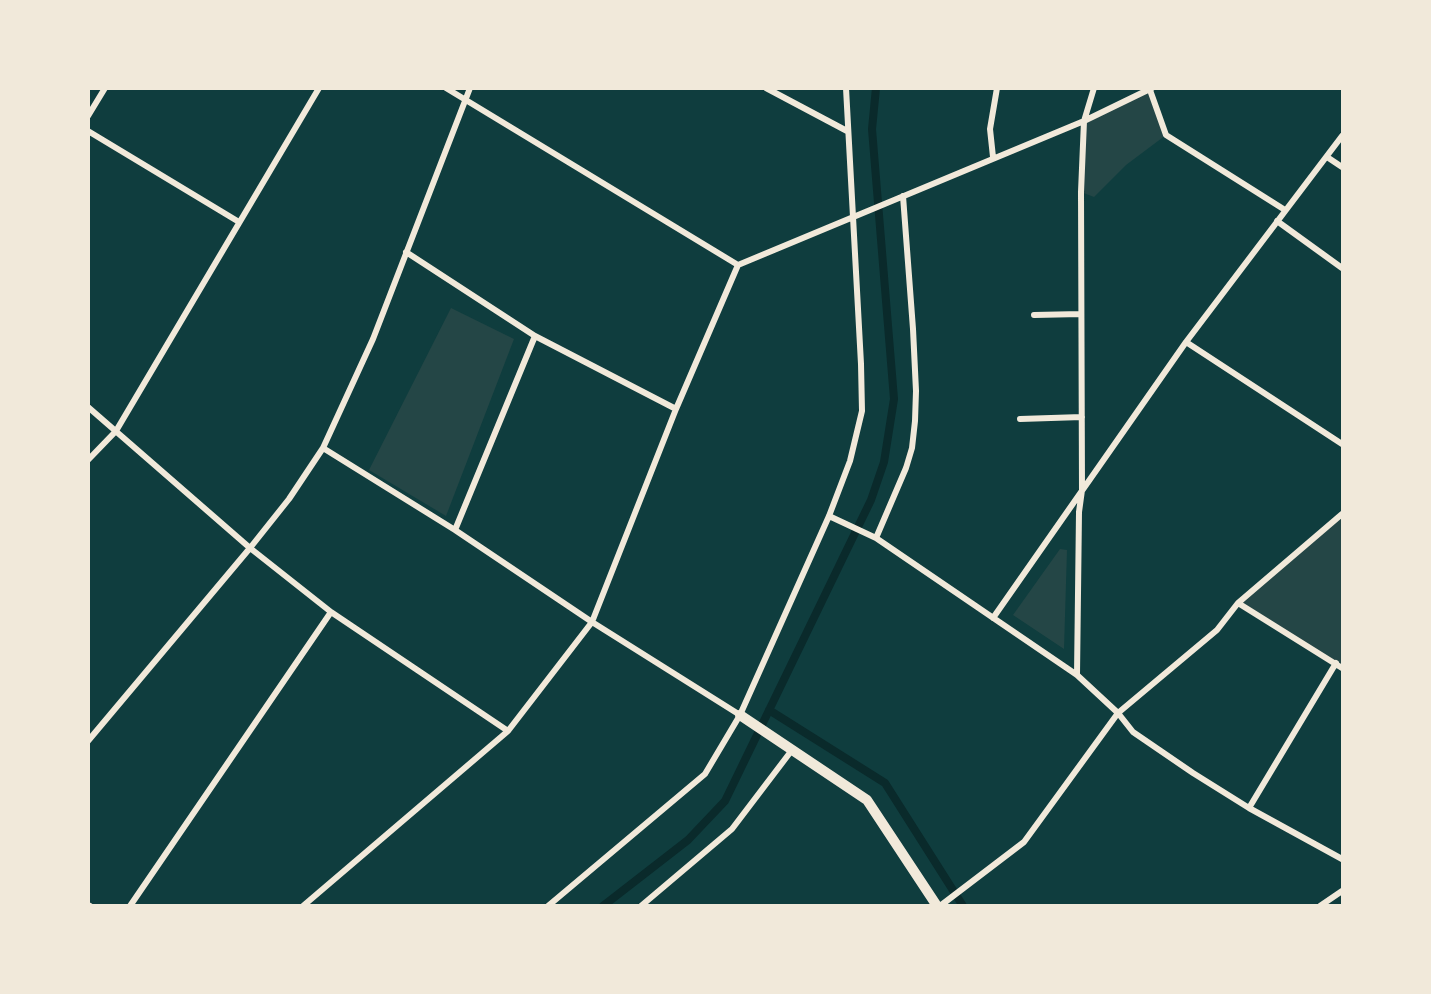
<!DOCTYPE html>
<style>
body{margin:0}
#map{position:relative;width:1431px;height:994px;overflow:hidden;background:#0f3d3e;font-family:"Golos Text",sans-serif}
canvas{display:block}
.frame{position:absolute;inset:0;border:90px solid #f1e9da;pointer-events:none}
</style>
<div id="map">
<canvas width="1431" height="994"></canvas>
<div class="frame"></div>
</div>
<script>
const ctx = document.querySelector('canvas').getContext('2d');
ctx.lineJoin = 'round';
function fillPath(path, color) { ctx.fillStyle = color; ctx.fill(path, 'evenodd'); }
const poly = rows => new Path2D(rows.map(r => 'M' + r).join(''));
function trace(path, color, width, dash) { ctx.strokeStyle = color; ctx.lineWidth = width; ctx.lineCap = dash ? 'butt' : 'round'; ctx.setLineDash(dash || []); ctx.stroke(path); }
const green = poly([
 [1150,90,1166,135,1126,165,1094,197,1081,192,1084,121],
 [451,308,514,339,446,516,369,470],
 [1342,514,1342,668,1238,603],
 [1060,549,1067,550,1064,649,1013,615]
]);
const stream = poly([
 [769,710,885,783,963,906],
 [603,906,688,840,725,801,871,500,884,462,894,399,872,129,876,88]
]);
const minor = poly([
 [446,88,738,265],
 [766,88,847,131],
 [1150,90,1166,135,1285,210],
 [88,116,105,88],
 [88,131,239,222],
 [993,157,990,129,997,88],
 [1327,157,1342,167],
 [1277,221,1342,268],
 [406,252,535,336,676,409],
 [1034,315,1081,314],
 [1186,342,1342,444],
 [88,407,250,548,331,612,508,731],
 [1020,419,1082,417],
 [323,448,455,530,592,622,740,715],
 [88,460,116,431,319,88],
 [829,516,876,538,1077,675,1118,713,1133,732,1193,773,1249,808,1342,859],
 [455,530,535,336],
 [876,538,906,468,912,448,915,421,916,391,913,329,903,196],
 [1238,603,1342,668],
 [993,618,1186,342,1342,136],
 [1077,675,1079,512,1082,490,1081,192,1084,121,1094,88],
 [88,741,250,548,289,499,323,448,373,339,470,88],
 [1249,808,1336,663],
 [88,905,90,906],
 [130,906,331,612],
 [303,906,508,731,592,622,676,409,738,265,1084,121,1152,88],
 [548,906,705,774,740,715,829,516,850,461,862,411,861,364,846,88],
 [641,906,732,829,792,750],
 [940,906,1024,842,1118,713,1217,630,1238,603,1342,514],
 [1320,906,1342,891]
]);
const tertiary = poly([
 [740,715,867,800,937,906]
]);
fillPath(green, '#244646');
trace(stream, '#0a2a2b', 8);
trace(minor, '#f1e9da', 6);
trace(tertiary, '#f1e9da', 10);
</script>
